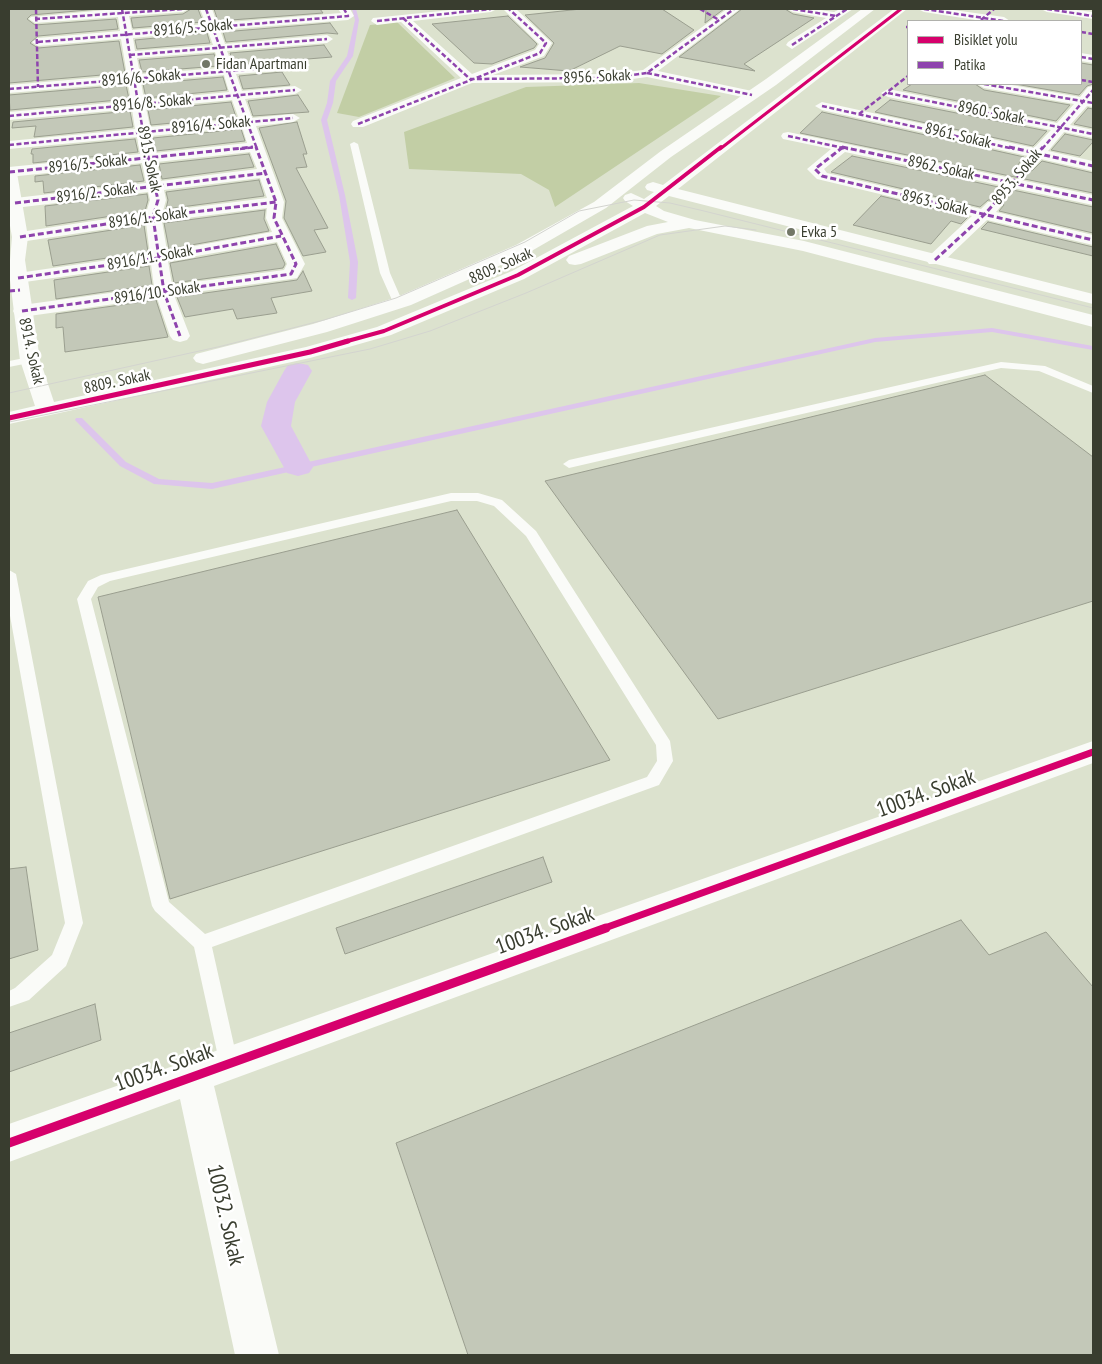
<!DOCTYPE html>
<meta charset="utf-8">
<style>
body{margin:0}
#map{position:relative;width:1102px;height:1364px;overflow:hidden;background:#dce2ce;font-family:"PT Sans Narrow",sans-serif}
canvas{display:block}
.frame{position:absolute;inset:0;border:10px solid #393d2f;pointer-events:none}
.legend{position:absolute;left:907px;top:20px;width:175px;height:65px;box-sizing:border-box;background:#fff;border:1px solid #b0b1ac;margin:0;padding:6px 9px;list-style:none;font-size:15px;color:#393d2f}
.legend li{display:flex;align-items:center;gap:10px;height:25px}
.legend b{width:25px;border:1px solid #b0b1ac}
</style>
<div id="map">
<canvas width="1102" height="1364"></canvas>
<div class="frame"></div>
<ul class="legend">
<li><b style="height:6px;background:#d6006c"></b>Bisiklet yolu</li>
<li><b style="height:6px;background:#8e44ad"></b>Patika</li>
</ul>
</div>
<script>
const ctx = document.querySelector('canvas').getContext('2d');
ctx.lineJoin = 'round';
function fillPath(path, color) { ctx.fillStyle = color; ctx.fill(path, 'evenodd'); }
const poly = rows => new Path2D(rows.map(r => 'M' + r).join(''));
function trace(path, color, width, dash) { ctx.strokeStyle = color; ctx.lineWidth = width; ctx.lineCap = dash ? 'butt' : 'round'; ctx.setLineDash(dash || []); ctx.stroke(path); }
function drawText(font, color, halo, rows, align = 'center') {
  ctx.font = font + ' "PT Sans Narrow",sans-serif'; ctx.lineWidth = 5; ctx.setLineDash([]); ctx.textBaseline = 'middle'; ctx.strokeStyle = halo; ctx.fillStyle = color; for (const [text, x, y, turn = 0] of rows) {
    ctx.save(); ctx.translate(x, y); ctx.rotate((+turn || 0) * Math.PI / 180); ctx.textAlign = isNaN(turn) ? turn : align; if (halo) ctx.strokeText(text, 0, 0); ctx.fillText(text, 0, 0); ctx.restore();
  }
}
const green = poly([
 [397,22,455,78,359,117,337,113,370,25],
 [639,83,721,96,555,207,549,190,521,174,409,169,404,132,526,87]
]);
const stream = poly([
 [352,9,356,9,359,20,353,56,336,81,333,103,327,120,345,195,358,262,356,298,352,300,348,298,350,262,339,195,321,120,327,103,330,81,347,56,355,20,352,9],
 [992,328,1093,346,1093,350,992,332,875,342,212,489,154,484,120,466,75,420,76,418,82,418,126,462,159,479,212,483,875,338,992,328]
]);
const canal = poly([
 [298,363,308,365,312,371,295,402,291,426,313,467,309,473,298,476,287,473,261,426,267,402,284,371,288,365,298,363]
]);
const building = poly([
 [9,9,99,9,31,15,27,19,35,25,116,19,118,29,38,36,30,43,38,48,119,41,125,73,9,83,9,9],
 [191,9,198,9,203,22,133,28,131,18,183,14,191,9],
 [214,9,320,9,323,13,218,21,214,9],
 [581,9,662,9,694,30,662,54,620,46,569,71,520,67,545,58,554,43,525,15,581,9],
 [706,9,724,9,705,23,706,9],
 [742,9,785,9,793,14,814,18,744,64,755,71,679,57,742,9],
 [508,16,537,44,534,48,492,64,474,63,432,24,508,16],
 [330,23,338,34,327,33,226,42,223,32,330,23],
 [207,33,210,43,137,49,135,40,207,33],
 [324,45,332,57,234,65,230,53,324,45],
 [214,54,218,66,142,72,139,60,214,54],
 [1081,63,1093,65,1093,84,1087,86,1079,95,1015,84,1081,84,1081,63],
 [282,72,290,85,243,89,239,76,282,72],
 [223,77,227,90,146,98,143,84,223,77],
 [912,84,975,84,984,90,1070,105,1056,121,903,90,912,84],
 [126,85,129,99,10,110,9,95,126,85],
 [298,95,309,112,253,116,248,101,298,95],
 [890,100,891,100,1047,131,1033,146,875,112,890,100],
 [231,102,236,117,151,125,148,110,231,102],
 [1088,108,1093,109,1093,128,1074,124,1088,108],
 [130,111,133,127,34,137,36,126,12,128,13,122,130,111],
 [822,112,1024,157,1017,166,1026,173,1033,170,1042,161,1093,173,1093,193,800,133,822,112],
 [297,122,307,154,303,154,307,167,296,168,328,228,314,230,326,252,303,256,284,218,286,201,259,128,297,122],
 [241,129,245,141,156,151,153,138,241,129],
 [1065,134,1093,140,1093,142,1080,156,1051,150,1065,134],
 [135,139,138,152,33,163,33,154,31,154,32,149,135,139],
 [249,154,254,167,162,179,159,164,249,154],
 [852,156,1093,207,1093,233,999,211,1004,205,1000,200,988,200,980,207,831,172,852,156],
 [140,165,144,181,44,193,43,181,35,182,35,176,140,165],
 [259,180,264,196,166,209,168,200,166,192,259,180],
 [147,194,148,200,145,211,46,226,45,206,147,194],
 [881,196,968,217,961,224,951,221,931,244,853,225,881,196],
 [265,210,264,219,269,231,169,249,164,223,265,210],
 [988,222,1093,247,1093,256,981,229,988,222],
 [144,225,148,252,53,266,48,240,144,225],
 [276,244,285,264,283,268,174,283,170,263,276,244],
 [149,266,152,285,56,299,54,280,149,266],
 [303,271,312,291,271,298,277,313,237,319,233,309,185,317,177,297,297,280,303,271],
 [156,300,168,337,65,352,63,327,56,328,56,314,156,300],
 [985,375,1093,457,1093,601,718,719,545,481,985,375],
 [457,510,610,760,170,899,98,597,457,510],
 [543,857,552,882,345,954,336,928,543,857],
 [26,867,38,950,9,959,9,869,26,867],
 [961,920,989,955,1046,932,1093,987,1093,1355,468,1355,396,1143,961,920],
 [95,1004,101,1040,9,1072,9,1033,95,1004]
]);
const service = poly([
 [354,142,358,144,390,273,400,296,408,299,408,303,392,300,380,273,350,144,354,142],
 [30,357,35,360,34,362,9,367,9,361,30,357],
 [1001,362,1045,366,1093,386,1093,393,1039,371,1001,368,569,468,563,464,569,460,1001,362],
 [451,493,478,493,502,500,536,531,670,741,673,761,659,785,212,947,238,1063,235,1070,228,1072,221,1070,194,947,155,911,152,906,77,599,88,581,101,575,451,493],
 [451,501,477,501,494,506,526,536,656,745,657,761,647,777,205,934,169,902,91,599,98,587,110,581,451,501],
 [9,570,16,574,83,923,66,966,29,1000,9,1007,9,991,15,988,52,955,65,923,9,610,9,570]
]);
const minor = poly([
 [116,9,189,9,183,12,129,16,132,30,206,24,200,9,212,9,217,23,341,13,338,9,350,9,354,16,348,20,220,30,225,44,327,35,333,39,327,43,227,51,233,67,304,61,310,65,304,69,236,74,242,91,295,86,302,90,295,94,245,99,252,118,293,114,300,118,293,122,256,126,284,202,282,218,305,264,297,278,291,279,174,295,190,336,187,340,180,342,173,340,170,336,157,298,22,317,15,315,13,311,15,307,22,305,154,287,151,264,18,283,12,282,9,278,12,274,18,273,150,254,146,223,20,242,14,241,12,237,14,233,20,232,146,213,150,200,148,192,15,208,9,206,9,200,15,198,146,183,142,163,9,177,9,167,140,154,137,137,9,149,9,141,135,129,132,109,9,120,9,112,131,101,128,83,9,93,9,85,127,75,121,39,38,46,32,42,38,38,120,31,118,17,35,23,29,19,31,17,116,9],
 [208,31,213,45,135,51,133,38,208,31],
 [215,52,221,68,140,74,137,58,215,52],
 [224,75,229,92,144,100,141,82,224,75],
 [232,100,239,119,150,127,146,108,232,100],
 [242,127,247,143,155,153,151,136,242,127],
 [250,152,257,169,161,181,157,162,250,152],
 [260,178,267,198,163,211,166,200,164,190,260,178],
 [267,208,266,218,272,232,167,251,162,221,267,208],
 [277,242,287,264,284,270,172,285,168,261,277,242],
 [460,9,497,9,491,12,413,21,472,74,535,50,539,44,503,9,516,9,552,43,544,56,493,75,611,74,643,70,727,9,740,9,658,71,752,91,759,95,752,99,647,77,611,82,472,83,363,127,353,127,351,124,353,121,461,78,401,22,377,25,371,21,373,18,460,9],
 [787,9,813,9,834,12,840,9,853,9,792,49,786,45,788,42,826,18,793,12,787,9],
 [918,9,946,9,1004,17,1010,21,982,21,924,12,918,9],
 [1041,9,1068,9,1093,12,1093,19,1047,12,1041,9],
 [1081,53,1093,55,1093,63,1081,61,1081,53],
 [977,84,1006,84,1080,97,1088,87,1093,86,1093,107,1087,106,1070,125,1093,130,1093,138,1064,132,1048,151,1093,161,1093,171,1041,159,1032,169,1027,171,1019,166,1028,156,822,110,815,106,822,102,1034,148,1051,130,888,97,881,93,888,89,1057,123,1074,104,984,88,977,84],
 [788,132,1093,195,1093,205,845,152,824,169,827,173,981,209,988,202,1000,202,1002,205,996,212,1093,235,1093,245,987,220,941,264,929,264,926,260,929,256,972,216,817,179,807,169,831,149,783,139,781,136,783,133,788,132],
 [1093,741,1093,763,214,1086,279,1355,235,1355,180,1099,9,1162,9,1124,1093,741]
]);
const tertiary = poly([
 [862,9,875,9,776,85,671,157,606,208,528,253,411,305,327,332,203,364,196,362,193,358,196,354,313,324,397,297,516,245,594,202,661,151,766,79,862,9],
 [894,9,907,9,678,189,1093,294,1093,304,669,196,656,206,664,211,695,220,804,241,1093,315,1093,327,803,251,689,228,657,234,581,264,575,265,569,264,566,260,569,256,647,226,668,222,645,213,524,279,391,335,310,358,9,424,9,412,35,406,20,360,9,272,12,237,9,220,9,168,17,173,28,237,25,260,40,360,54,402,306,347,377,327,512,271,633,206,625,201,623,198,625,195,631,193,644,199,654,192,647,190,645,187,647,184,653,182,663,185,894,9]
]);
const tram = poly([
 [9,393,222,346,324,320,396,298,525,242,579,211,634,200,670,203,704,211,1093,308],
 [9,422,370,349,430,331,526,293,660,235,725,226,756,230]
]);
const quietFar1 = poly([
 [36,9,38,87],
 [122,9,146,149],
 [206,9,257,149],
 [700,9,719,20],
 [793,9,836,16],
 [924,9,1004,21],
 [1047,9,1093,16],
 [403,18,470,79,611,78,647,73,734,9],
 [35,19,183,9],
 [981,20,994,9],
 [377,21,491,9],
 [906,27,908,27],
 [1081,32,1093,34],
 [38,42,348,16,344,9],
 [792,45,847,9],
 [130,55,327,39],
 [1081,57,1093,59],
 [647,73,752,95],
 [1081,80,1093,82],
 [984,84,1093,103],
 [9,89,304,65],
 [888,93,1093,134],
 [822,106,1014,149],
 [859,114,908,76],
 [9,116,295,90],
 [358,124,540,53,546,43,509,9],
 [788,136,848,149],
 [9,145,293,118],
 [240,149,256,147],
 [841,149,843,147],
 [1042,149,1093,90]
]);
const quiet = poly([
 [146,147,158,200,153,217,164,292,180,336],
 [842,147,1093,200],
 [843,147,815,169,822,176,1093,240],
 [1009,147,1093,166],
 [9,172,253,147],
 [15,203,266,173],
 [20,237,153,217,276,202],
 [935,260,985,214,1043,147],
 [18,278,158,258,281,236],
 [9,291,20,290],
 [22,311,291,274,296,264,274,218,276,202,256,147]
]);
const cyclewayFar4 = poly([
 [720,149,901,9]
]);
const cyclewayFar3 = poly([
 [344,342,384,331,518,275,644,207,721,147]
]);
const cyclewayFar2 = poly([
 [9,418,310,352,348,341]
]);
const cyclewayFar1 = poly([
 [602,929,1093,752]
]);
const cycleway = poly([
 [9,1143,606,928]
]);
const markers = [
 [206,64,5,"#727767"],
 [791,232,5,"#727767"]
];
const farStreetnames = [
 ["8916/5. Sokak",193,28,-5],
 ["8956. Sokak",597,77,-3],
 ["8916/6. Sokak",141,78,-5],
 ["8916/8. Sokak",152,103,-5],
 ["8960. Sokak",991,113,11],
 ["8916/4. Sokak",211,125,-5],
 ["8961. Sokak",958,136,13],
 ["8915. Sokak",149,159,78],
 ["8916/3. Sokak",88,164,-6],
 ["8962. Sokak",941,168,12],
 ["8953. Sokak",1017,177,-50],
 ["8916/2. Sokak",96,193,-7],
 ["8963. Sokak",935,203,13],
 ["8916/1. Sokak",148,218,-8],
 ["8916/11. Sokak",150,258,-10],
 ["8809. Sokak",501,266,-24],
 ["8916/10. Sokak",157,293,-8],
 ["8914. Sokak",31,351,77],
 ["8809. Sokak",117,382,-12]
];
const farPoinames = [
 ["Fidan Apartmanı",216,64],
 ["Evka 5",801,232]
];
const nearStreetnames = [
 ["10034. Sokak",926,794,-20],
 ["10034. Sokak",545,931,-20],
 ["10034. Sokak",164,1068,-20],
 ["10032. Sokak",225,1215,77]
];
fillPath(green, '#c2cea5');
fillPath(stream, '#ddc5ec');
fillPath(canal, '#ddc5ec');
fillPath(building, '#c3c8b8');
trace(building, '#9a9e8f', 1);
fillPath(service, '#fafbf8');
fillPath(minor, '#fafbf8');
fillPath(tertiary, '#fafbf8');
trace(tram, '#d3d4cf', 1);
trace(quietFar1, '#8e44ad', 2.5, [5, 2.5]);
trace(quiet, '#8e44ad', 3, [6, 3]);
trace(cyclewayFar4, '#d6006c', 3);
trace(cyclewayFar3, '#d6006c', 4);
trace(cyclewayFar2, '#d6006c', 5);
trace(cyclewayFar1, '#d6006c', 7);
trace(cycleway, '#d6006c', 9);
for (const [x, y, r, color] of markers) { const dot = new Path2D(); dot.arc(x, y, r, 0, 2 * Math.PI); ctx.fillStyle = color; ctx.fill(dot); trace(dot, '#fff', 2); }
drawText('16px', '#393d2f', '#fff', farStreetnames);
drawText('16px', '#393d2f', '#fff', farPoinames, 'left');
drawText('22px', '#393d2f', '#fff', nearStreetnames);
</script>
